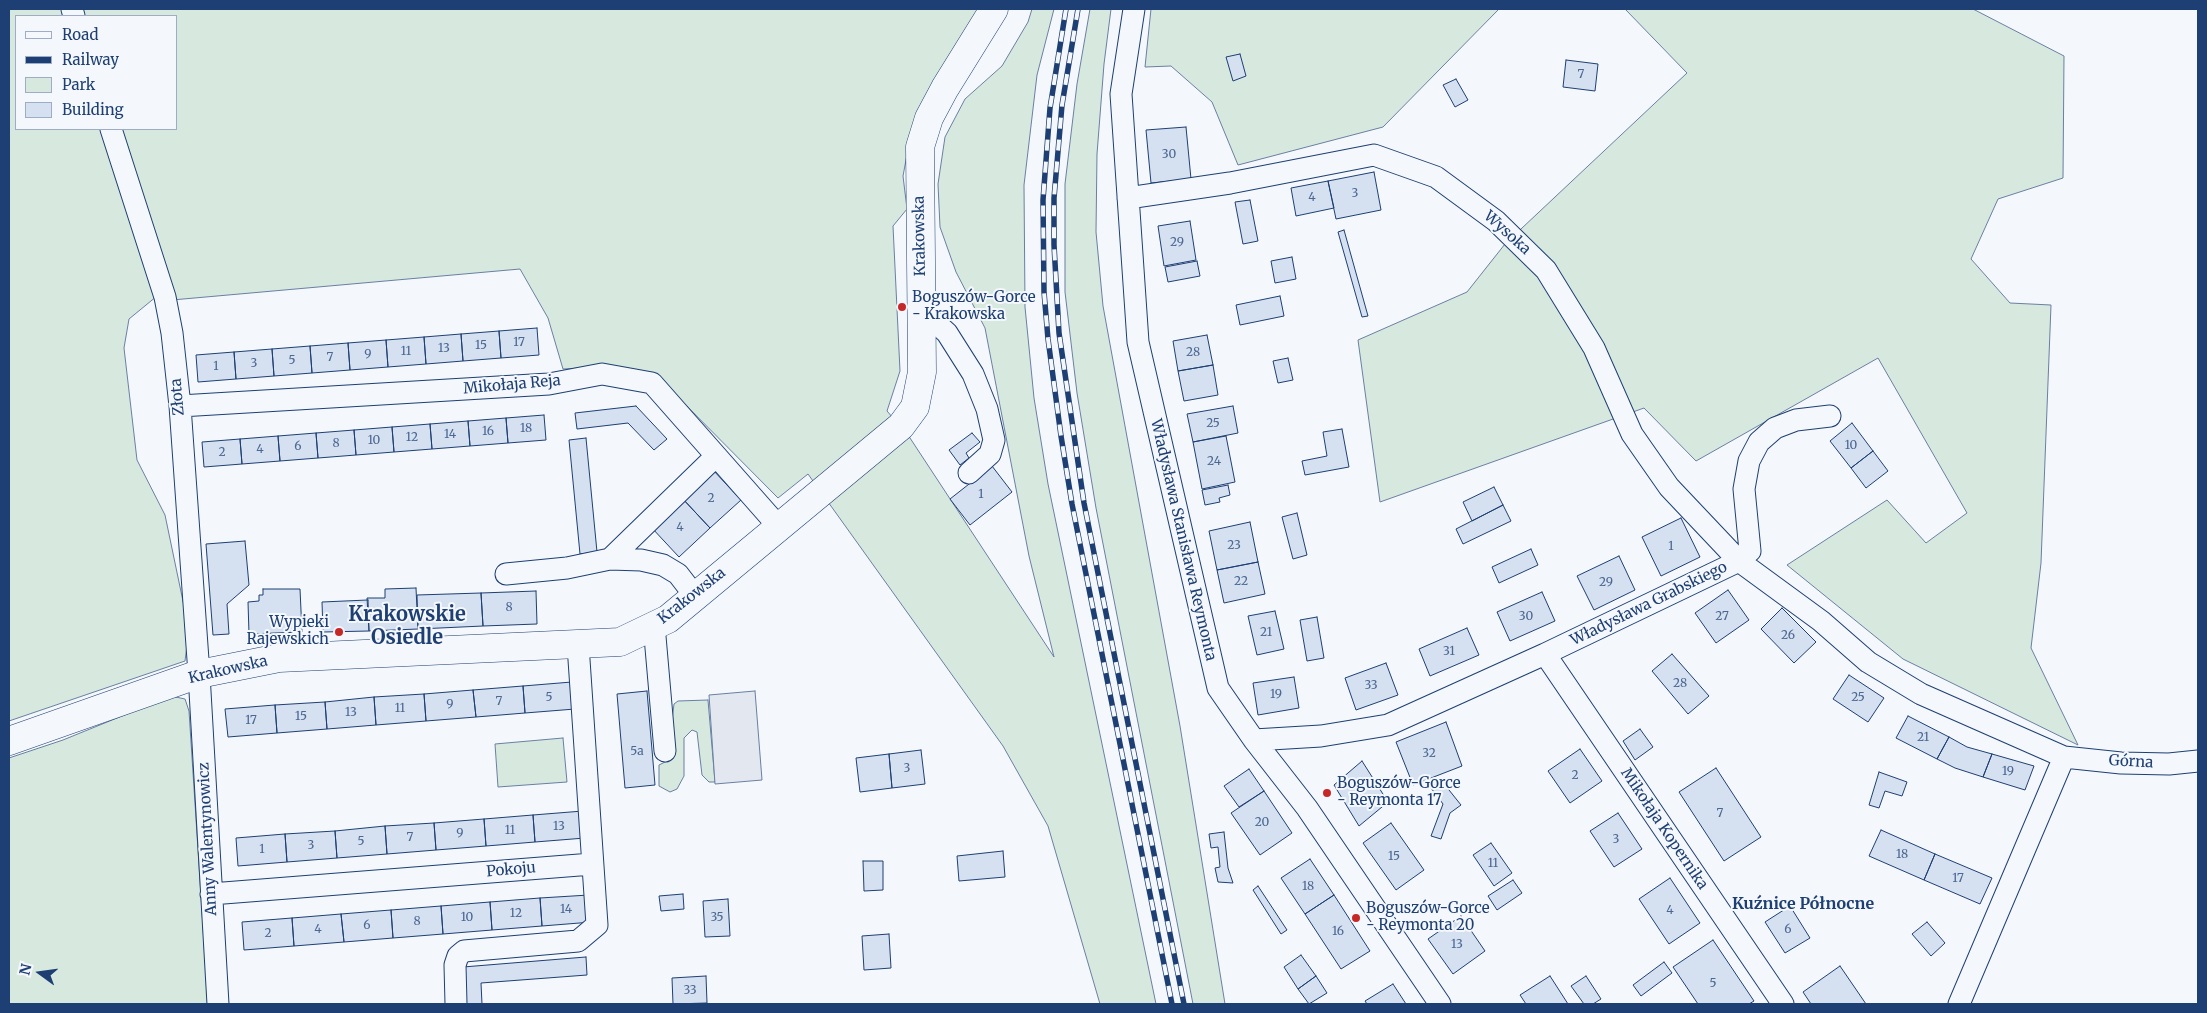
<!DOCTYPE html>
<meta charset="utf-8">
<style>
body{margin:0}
#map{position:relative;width:2207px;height:1013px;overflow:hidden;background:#f4f7fb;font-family:Merriweather,serif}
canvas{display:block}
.frame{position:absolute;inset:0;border:10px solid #1d3f73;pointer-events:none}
.legend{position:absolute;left:15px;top:15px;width:162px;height:115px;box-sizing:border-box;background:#f4f7fb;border:1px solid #9eadc5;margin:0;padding:6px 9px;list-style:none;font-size:15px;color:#1d3f73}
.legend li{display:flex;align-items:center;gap:10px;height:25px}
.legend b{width:25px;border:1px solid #9eadc5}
.north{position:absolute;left:15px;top:948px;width:50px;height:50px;-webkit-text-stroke:4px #f4f7fb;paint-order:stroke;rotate:284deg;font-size:14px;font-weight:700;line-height:20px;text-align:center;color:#1d3f73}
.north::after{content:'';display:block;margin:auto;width:18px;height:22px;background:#1d3f73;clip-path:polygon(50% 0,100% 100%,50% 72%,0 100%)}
</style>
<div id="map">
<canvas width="2207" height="1013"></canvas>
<div class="frame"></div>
<ul class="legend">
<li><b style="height:6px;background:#f4f7fb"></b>Road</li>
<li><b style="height:6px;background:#1d3f73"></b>Railway</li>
<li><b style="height:14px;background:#d7e8df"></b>Park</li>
<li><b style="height:14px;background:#d5e0f0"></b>Building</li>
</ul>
<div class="north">N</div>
</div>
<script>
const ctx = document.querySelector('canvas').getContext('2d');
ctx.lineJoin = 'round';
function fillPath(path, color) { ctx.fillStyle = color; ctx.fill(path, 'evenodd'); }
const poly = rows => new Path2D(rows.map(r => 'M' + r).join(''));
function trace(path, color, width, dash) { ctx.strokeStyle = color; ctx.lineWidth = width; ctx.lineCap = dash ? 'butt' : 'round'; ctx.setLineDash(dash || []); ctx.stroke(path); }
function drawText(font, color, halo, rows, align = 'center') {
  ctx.font = font + ' Merriweather,serif'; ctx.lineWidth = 4; ctx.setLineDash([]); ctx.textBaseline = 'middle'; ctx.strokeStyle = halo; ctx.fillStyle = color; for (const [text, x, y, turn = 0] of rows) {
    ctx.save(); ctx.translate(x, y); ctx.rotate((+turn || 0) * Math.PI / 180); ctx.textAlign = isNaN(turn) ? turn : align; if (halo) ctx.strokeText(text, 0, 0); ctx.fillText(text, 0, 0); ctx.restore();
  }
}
const green = poly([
 [9,9,66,9,69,16,16,16,16,129,104,129,157,296,129,319,124,348,137,460,165,515,189,630,185,661,9,721,9,9],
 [81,9,983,9,912,128,903,176,907,209,893,226,900,371,887,411,910,438,1054,657,1029,556,985,328,956,272,940,227,938,184,945,137,965,99,1002,66,1028,22,1032,9,1054,9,1037,75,1024,185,1025,307,1034,398,1048,484,1156,1004,1100,1004,1048,826,1003,746,808,474,778,498,654,373,600,367,563,369,548,318,520,269,172,300,119,129,176,129,176,16,84,16,81,9],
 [1090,9,1111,9,1104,64,1097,154,1096,232,1103,306,1180,726,1225,1004,1193,1004,1096,508,1077,393,1065,292,1065,184,1077,84,1090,9],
 [1151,9,1499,9,1383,127,1238,165,1212,102,1171,66,1145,67,1151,9],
 [1625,9,1973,9,2064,56,2063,178,1998,199,1971,259,2010,303,2051,305,2041,563,2031,648,2078,745,1903,659,1787,565,1887,500,1926,543,1967,513,1878,358,1696,461,1644,408,1380,502,1358,340,1467,292,1505,244,1687,73,1625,9],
 [171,696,185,699,189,711,208,1004,9,1004,9,758,63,740,171,696],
 [708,700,715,782,709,782,702,775,697,732,692,730,684,738,684,776,677,789,670,792,659,786,659,765,667,761,674,704,678,701,708,700],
 [563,738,567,782,498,787,495,744,563,738]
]);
const parking = poly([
 [755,691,762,780,715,784,709,695,755,691]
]);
const building = poly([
 [1240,54,1246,76,1233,81,1226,57,1240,54],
 [1566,60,1598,64,1595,91,1563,87,1566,60],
 [1456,79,1468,100,1455,107,1443,85,1456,79],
 [1186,127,1191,179,1151,183,1146,130,1186,127],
 [1374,172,1381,210,1336,219,1328,181,1374,172],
 [1328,181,1334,208,1296,216,1291,188,1328,181],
 [1250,200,1258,241,1243,244,1235,202,1250,200],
 [1190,221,1196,260,1164,266,1158,226,1190,221],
 [1344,230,1368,316,1362,317,1338,232,1344,230],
 [1292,257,1296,279,1275,283,1271,261,1292,257],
 [1197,261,1200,276,1168,282,1165,267,1197,261],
 [1280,296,1284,316,1240,325,1236,305,1280,296],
 [537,328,539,355,501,358,499,331,537,328],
 [499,331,501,358,463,361,461,334,499,331],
 [461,334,463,361,426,364,424,337,461,334],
 [1207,335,1213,365,1178,371,1173,341,1207,335],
 [424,337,426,364,388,367,386,340,424,337],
 [386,340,388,367,350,370,348,343,386,340],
 [348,343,350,370,312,373,310,346,348,343],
 [310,346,312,373,274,376,272,349,310,346],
 [272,349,274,376,236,379,234,352,272,349],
 [234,352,236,379,198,382,196,355,234,352],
 [1288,358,1293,380,1278,383,1273,361,1288,358],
 [1213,365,1218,395,1184,401,1178,371,1213,365],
 [636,406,667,439,654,450,628,423,577,429,575,413,636,406],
 [1233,406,1238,433,1193,442,1187,414,1233,406],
 [544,415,546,440,508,443,506,418,544,415],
 [506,418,508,443,470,446,468,421,506,418],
 [468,421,470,446,432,449,430,424,468,421],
 [1852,423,1873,451,1851,468,1830,441,1852,423],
 [430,424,432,449,394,452,392,427,430,424],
 [392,427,394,452,356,455,354,430,392,427],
 [1342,429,1349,467,1305,475,1302,461,1327,456,1323,432,1342,429],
 [354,430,356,455,318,458,316,433,354,430],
 [316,433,318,458,280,461,278,436,316,433],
 [972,433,980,442,966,453,969,458,960,465,949,450,972,433],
 [278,436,280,461,242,464,240,439,278,436],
 [1226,436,1235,482,1202,489,1193,442,1226,436],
 [586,438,597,552,580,554,569,440,586,438],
 [240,439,242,464,204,467,202,442,240,439],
 [1873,451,1888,471,1866,488,1851,468,1873,451],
 [992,466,1012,492,970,525,950,499,992,466],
 [713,470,741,500,710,528,682,498,713,470],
 [1228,485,1230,495,1219,498,1220,502,1205,505,1202,490,1228,485],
 [1494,487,1503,505,1472,521,1463,502,1494,487],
 [682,498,710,528,679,557,651,527,682,498],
 [1503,505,1511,521,1463,544,1456,529,1503,505],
 [1297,513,1307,555,1293,559,1282,517,1297,513],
 [1681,518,1700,557,1661,576,1642,537,1681,518],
 [1250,522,1258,562,1217,570,1209,531,1250,522],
 [245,541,249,585,227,604,229,634,213,635,206,544,245,541],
 [1531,549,1538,565,1499,583,1492,567,1531,549],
 [1619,556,1635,590,1594,610,1577,576,1619,556],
 [1258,562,1265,594,1224,603,1217,570,1258,562],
 [416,588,418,629,369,631,367,598,385,598,385,589,416,588],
 [263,589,300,589,302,632,249,634,248,602,259,601,259,595,263,595,263,589],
 [1728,590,1749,620,1716,643,1695,613,1728,590],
 [536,591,537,624,483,626,481,593,536,591],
 [1542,592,1555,621,1510,641,1497,612,1542,592],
 [481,593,483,626,418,629,417,595,481,593],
 [368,600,369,631,323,632,322,602,368,600],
 [1782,608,1816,642,1794,663,1761,629,1782,608],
 [1275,611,1284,649,1257,655,1248,616,1275,611],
 [1317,617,1324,658,1307,661,1300,620,1317,617],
 [1467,628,1479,655,1430,676,1419,649,1467,628],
 [1672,654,1709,696,1688,714,1652,671,1672,654],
 [1386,663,1398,695,1356,710,1345,678,1386,663],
 [1849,675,1884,698,1868,722,1833,699,1849,675],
 [1294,677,1299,708,1258,715,1253,683,1294,677],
 [572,682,575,709,525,713,523,686,572,682],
 [523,686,525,713,476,717,473,690,523,686],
 [473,690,476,717,426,721,424,694,473,690],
 [647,691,655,785,625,788,617,694,647,691],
 [424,694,426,721,376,725,374,697,424,694],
 [374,697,376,725,327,729,325,702,374,697],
 [325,702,327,729,277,733,275,705,325,702],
 [275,705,277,733,228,737,225,709,275,705],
 [1908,716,1949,737,1937,759,1896,738,1908,716],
 [1446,722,1462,766,1413,785,1396,742,1446,722],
 [1640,729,1653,747,1635,760,1623,741,1640,729],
 [1949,737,1967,747,1992,754,1983,777,1955,768,1937,759,1949,737],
 [1580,749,1602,781,1570,803,1548,771,1580,749],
 [921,750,925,784,892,788,889,754,921,750],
 [889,754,892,788,860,792,856,758,889,754],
 [1992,754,2034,766,2025,790,1983,777,1992,754],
 [1362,761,1388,802,1359,826,1334,785,1362,761],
 [1716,768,1761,837,1724,861,1679,792,1716,768],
 [1249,769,1264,791,1239,807,1224,786,1249,769],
 [1879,772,1907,782,1902,796,1885,791,1879,808,1869,805,1879,772],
 [1441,780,1461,805,1450,813,1441,839,1431,836,1443,804,1431,788,1441,780],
 [1264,791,1292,833,1260,855,1231,813,1264,791],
 [583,811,585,838,535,842,533,815,583,811],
 [1618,813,1642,849,1614,867,1590,831,1618,813],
 [533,815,535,842,486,846,484,819,533,815],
 [484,819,486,846,436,850,434,823,484,819],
 [434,823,436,850,387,854,385,826,434,823],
 [1391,823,1424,870,1396,890,1363,843,1391,823],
 [385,826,387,854,337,858,335,831,385,826],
 [1881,830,1935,854,1924,880,1869,856,1881,830],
 [335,831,337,858,287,862,285,834,335,831],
 [1224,832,1228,868,1233,883,1218,882,1215,868,1220,867,1218,847,1211,848,1209,834,1224,832],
 [285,834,287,862,238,866,236,838,285,834],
 [1491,843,1512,873,1494,886,1473,855,1491,843],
 [1003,851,1005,877,959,881,957,856,1003,851],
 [1935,854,1992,878,1980,904,1924,880,1935,854],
 [1310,859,1334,895,1305,914,1281,878,1310,859],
 [863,861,883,861,883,890,864,891,863,861],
 [1670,878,1700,923,1669,944,1639,899,1670,878],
 [1513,880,1522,893,1497,910,1488,896,1513,880],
 [1258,886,1287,930,1281,934,1253,890,1258,886],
 [683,894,684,909,661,911,659,896,683,894],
 [589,895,592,922,542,926,540,898,589,895],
 [1334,895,1370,951,1341,969,1305,914,1334,895],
 [540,898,542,926,492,930,490,902,540,898],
 [728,899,730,936,705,937,703,901,728,899],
 [490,902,492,930,443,934,441,906,490,902],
 [441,906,443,934,393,938,391,910,441,906],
 [1790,906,1810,938,1785,953,1765,922,1790,906],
 [391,910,393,938,344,942,341,914,391,910],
 [341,914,344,942,294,946,292,918,341,914],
 [1461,916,1485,951,1453,974,1428,939,1461,916],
 [292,918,294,946,244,950,242,922,292,918],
 [1927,922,1945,943,1931,956,1912,934,1927,922],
 [889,934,891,968,864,970,862,936,889,934],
 [1713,940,1754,1001,1749,1004,1698,1004,1673,967,1713,940],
 [1301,955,1316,976,1298,989,1284,967,1301,955],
 [586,957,587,975,481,983,482,1004,465,1004,463,967,586,957],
 [1664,962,1672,973,1641,996,1633,985,1664,962],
 [1840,966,1866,1004,1811,1004,1803,992,1840,966],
 [706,976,707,1003,673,1004,672,978,706,976],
 [1316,976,1327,993,1309,1004,1298,989,1316,976],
 [1550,976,1568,1004,1526,1004,1520,995,1550,976],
 [1586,976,1601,999,1593,1004,1584,1004,1571,986,1586,976],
 [1393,984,1406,1004,1367,1004,1365,1001,1393,984]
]);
const minor = poly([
 [72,9,74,16],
 [1134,9,1121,94,1138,342,1218,688,1254,740,1307,808,1440,1004],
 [111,129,165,297,172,333,180,406,199,674,218,1004],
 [1128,198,1230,183,1374,155,1436,177,1496,221,1546,270,1594,348,1632,434,1669,487,1739,561,1821,621,1868,662,1921,694,2064,757,2121,763,2169,764,2198,761],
 [921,321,936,323,947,333,973,374,987,409,994,440,990,454,969,473],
 [180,406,549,384,602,374,652,383,779,527],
 [610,559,641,560,663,565,678,574,695,596],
 [506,574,567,568,610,559,716,456],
 [654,625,665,751],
 [1545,654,1783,1004],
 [1254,740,1321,736,1388,725,1545,654,1739,561,1750,551,1744,489,1749,461,1759,442,1775,428,1796,420,1830,416],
 [211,894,592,864],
 [456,1004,455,965,458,956,464,951,578,941,597,925,578,645],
 [1959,1004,2064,757]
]);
const major = poly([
 [9,741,199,674,279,658,620,642,668,619,901,426,915,407,922,372,920,147,929,118,945,88,994,9]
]);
const rail = poly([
 [1066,9,1050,108,1043,200,1044,292,1048,339,1061,436,1072,504,1172,1004],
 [1078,9,1062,105,1054,198,1054,245,1059,333,1084,503,1184,1004]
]);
const markers = [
 [902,307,5,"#c62828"],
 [339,632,5,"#c62828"],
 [1327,793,5,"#c62828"],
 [1356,918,5,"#c62828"]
];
const numberNames = [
 ["7",1581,75],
 ["30",1169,155],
 ["3",1355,194],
 ["4",1312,198],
 ["29",1177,243],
 ["17",519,343],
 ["15",481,346],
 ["13",444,349],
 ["11",406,352],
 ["28",1193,353],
 ["9",368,355],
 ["7",330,358],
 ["5",292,361],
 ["3",254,364],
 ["1",216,367],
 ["25",1213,424],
 ["18",526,429],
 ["16",488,432],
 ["14",450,435],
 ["12",412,438],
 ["10",374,441],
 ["8",336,444],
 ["10",1851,446],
 ["6",298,447],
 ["4",260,450],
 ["2",222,453],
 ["24",1214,462],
 ["1",981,495],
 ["2",711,499],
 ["4",680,528],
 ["23",1234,546],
 ["1",1671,547],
 ["22",1241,582],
 ["29",1606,583],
 ["8",509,608],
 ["30",1526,617],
 ["27",1722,617],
 ["21",1266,633],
 ["26",1788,636],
 ["31",1449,652],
 ["28",1680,684],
 ["33",1371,686],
 ["19",1276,695],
 ["5",549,698],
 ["25",1858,698],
 ["7",499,702],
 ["9",450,705],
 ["11",400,709],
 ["13",351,713],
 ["15",301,717],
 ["17",251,721],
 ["21",1923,738],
 ["5a",637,752],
 ["32",1429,754],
 ["3",907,769],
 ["19",2008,772],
 ["2",1575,776],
 ["7",1720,814],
 ["20",1262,823],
 ["13",559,827],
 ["11",510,831],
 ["9",460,834],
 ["7",410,838],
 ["3",1616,840],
 ["5",361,842],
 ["3",311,846],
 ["1",262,850],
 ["18",1902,855],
 ["15",1394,857],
 ["11",1493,864],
 ["17",1958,879],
 ["18",1308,887],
 ["14",566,910],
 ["4",1670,911],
 ["12",516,914],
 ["10",467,918],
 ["35",717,918],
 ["8",417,922],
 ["6",367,926],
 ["4",318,930],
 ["6",1788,930],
 ["16",1338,932],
 ["2",268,934],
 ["13",1457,945],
 ["5",1713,984],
 ["33",690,991]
];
const streetNames = [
 ["Wysoka",1507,233,42],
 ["Krakowska",920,236,-91],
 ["Mikołaja Reja",512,385,-5],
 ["Złota",178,397,-95],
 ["Władysława Stanisława Reymonta",1183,540,77],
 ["Krakowska",692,596,-38],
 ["Władysława Grabskiego",1649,604,-26],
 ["Krakowska",228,670,-13],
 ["Górna",2131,762,3],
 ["Mikołaja Kopernika",1664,829,56],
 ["Anny Walentynowicz",208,839,-93],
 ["Pokoju",511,870,-5]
];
const poiNames = [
 ["Boguszów-Gorce",912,298],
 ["- Krakowska",912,315],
 ["Wypieki",329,623,"right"],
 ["Rajewskich",329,640,"right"],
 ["Boguszów-Gorce",1337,784],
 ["- Reymonta 17",1337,801],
 ["Boguszów-Gorce",1366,909],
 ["- Reymonta 20",1366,926]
];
const neighbourhoodNames = [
 ["Kuźnice Północne",1803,904]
];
const districtNames = [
 ["Krakowskie",407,615],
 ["Osiedle",407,638]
];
fillPath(green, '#d7e8df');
trace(green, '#687fa3', 1);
fillPath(parking, '#e3e8f0');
trace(parking, '#687fa3', 1);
fillPath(building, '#d5e0f0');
trace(building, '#1d3f73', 1);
trace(minor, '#1d3f73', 23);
trace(major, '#1d3f73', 29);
trace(minor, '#f4f7fb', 21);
trace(major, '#f4f7fb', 28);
trace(rail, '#1d3f73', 5.5);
trace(rail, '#f4f7fb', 4, [11]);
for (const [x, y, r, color] of markers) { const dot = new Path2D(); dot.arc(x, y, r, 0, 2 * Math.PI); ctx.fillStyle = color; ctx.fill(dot); trace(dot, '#f4f7fb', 2); }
drawText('12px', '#4b6792', null, numberNames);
drawText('15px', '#1d3f73', '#f4f7fb', streetNames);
drawText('15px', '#1d3f73', '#f4f7fb', poiNames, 'left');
drawText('bold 16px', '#1d3f73', '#f4f7fb', neighbourhoodNames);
drawText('bold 20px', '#1d3f73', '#f4f7fb', districtNames);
</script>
